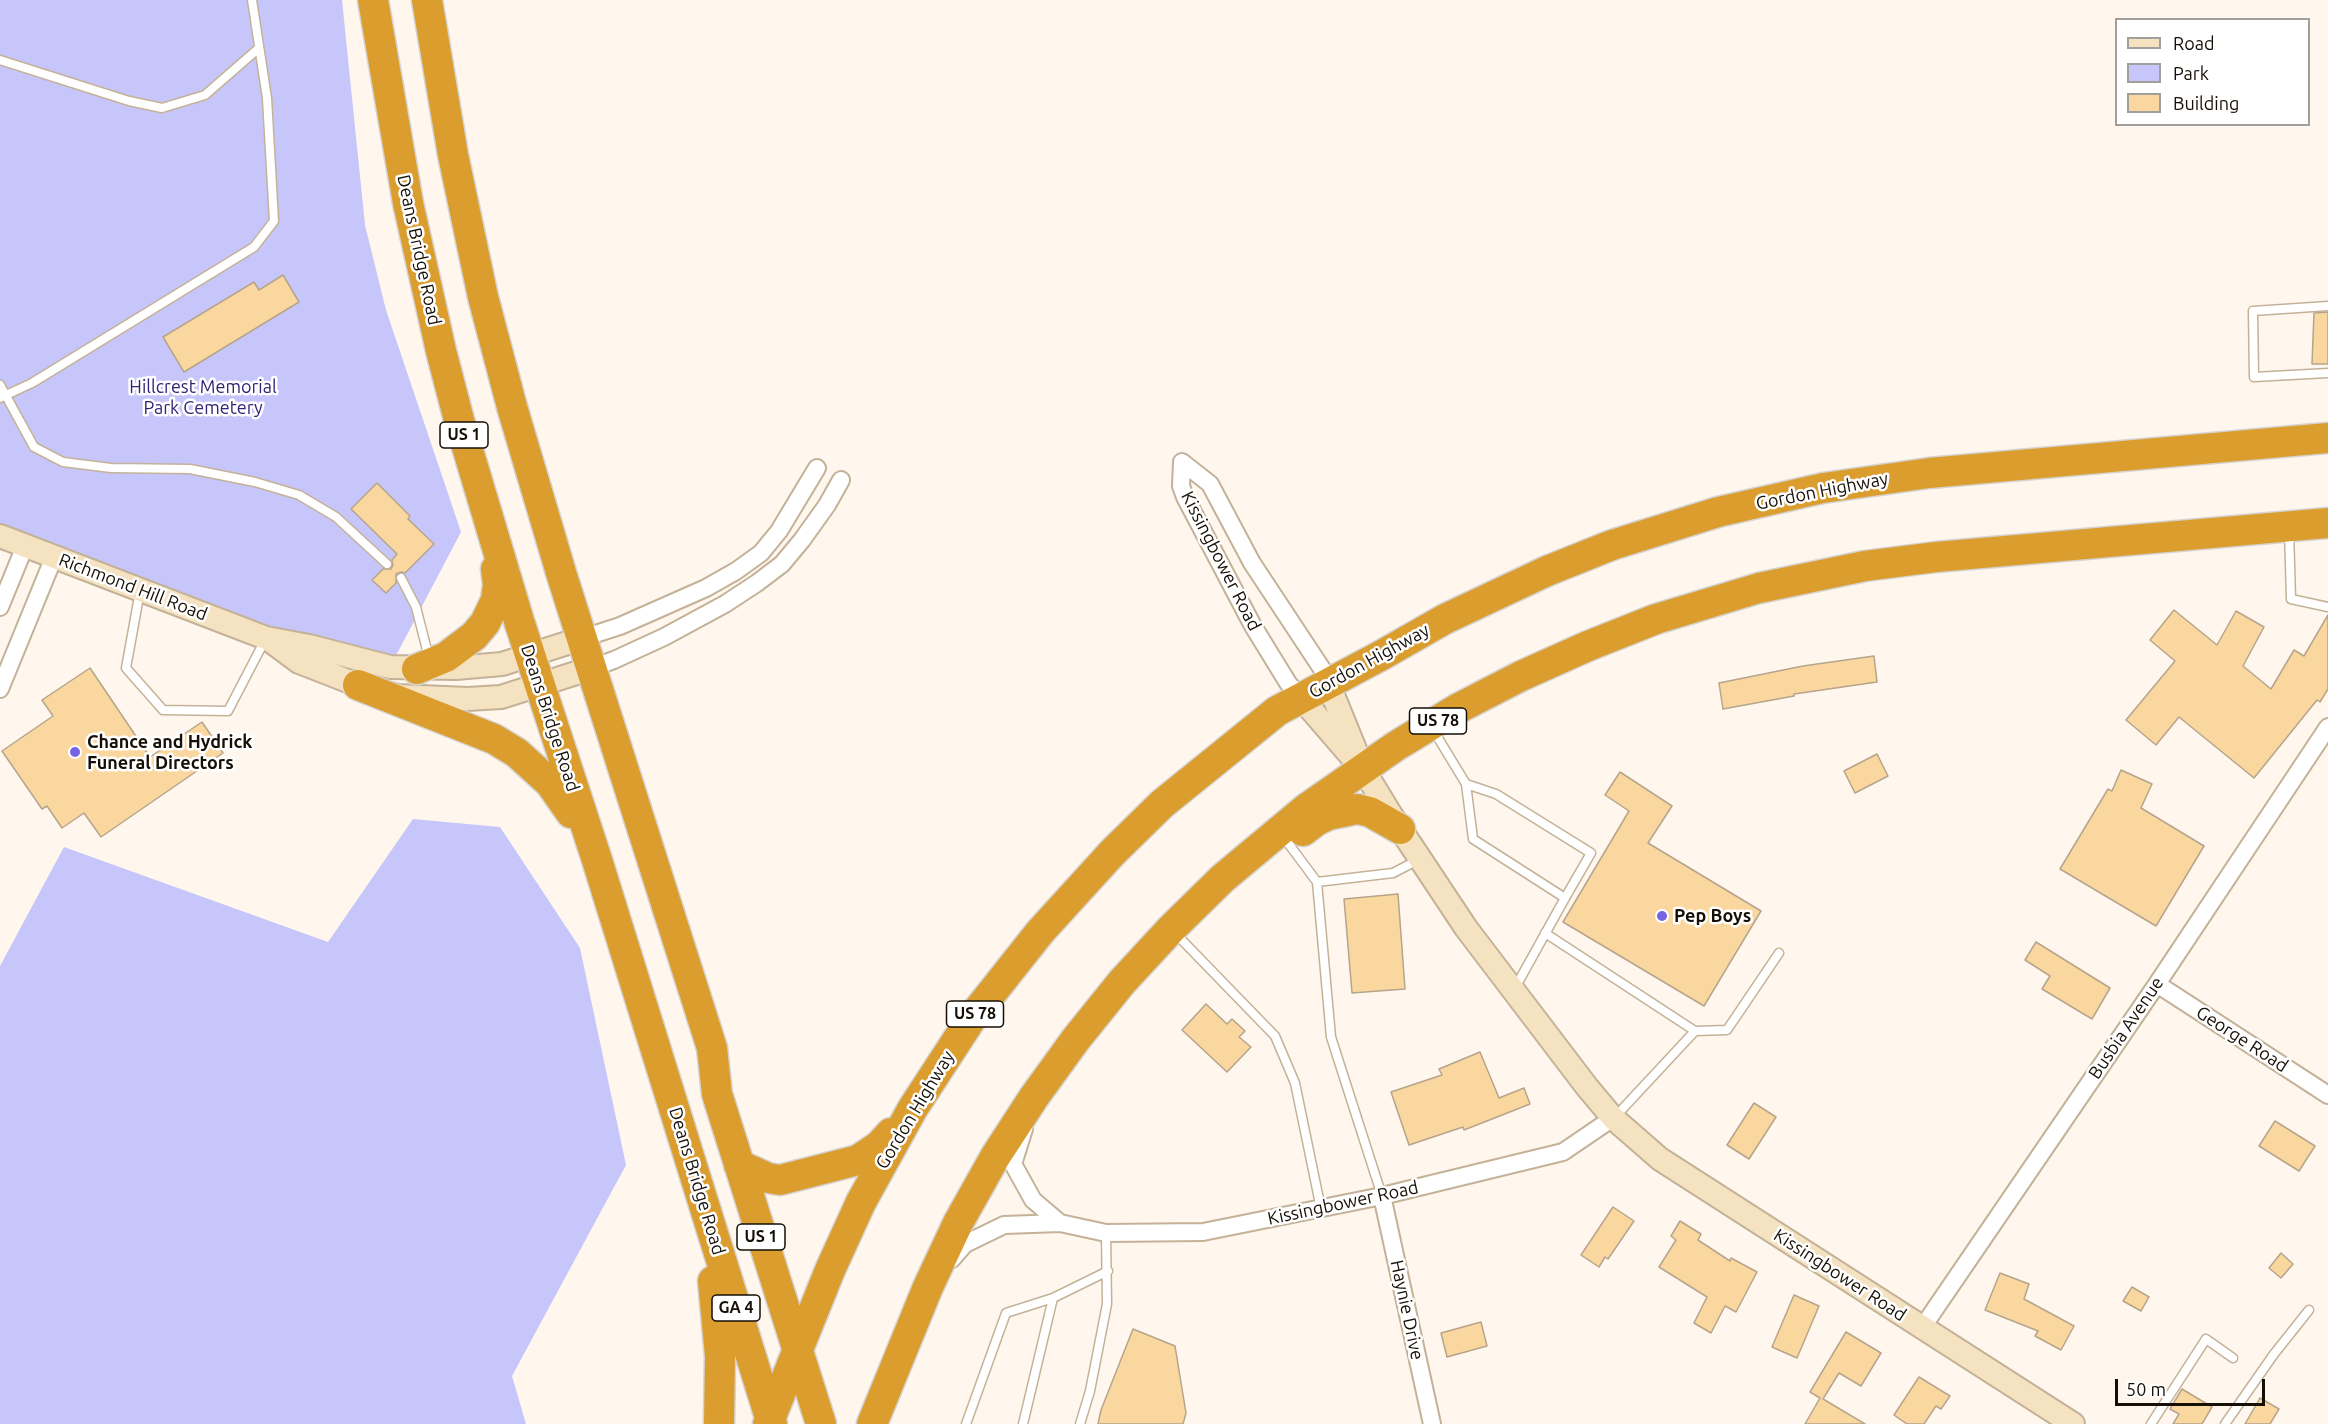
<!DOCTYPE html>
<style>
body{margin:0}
#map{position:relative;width:2328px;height:1424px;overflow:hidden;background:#fff7ed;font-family:Ubuntu,sans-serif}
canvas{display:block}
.legend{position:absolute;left:2115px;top:18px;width:195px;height:108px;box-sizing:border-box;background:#fff;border:2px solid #a19f9b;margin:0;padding:8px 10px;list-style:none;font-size:18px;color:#150f06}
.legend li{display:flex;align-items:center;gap:12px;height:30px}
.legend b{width:30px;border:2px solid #a19f9b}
.scale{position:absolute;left:2115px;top:1379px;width:150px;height:27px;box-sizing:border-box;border:3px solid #150f06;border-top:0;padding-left:8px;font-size:18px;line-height:21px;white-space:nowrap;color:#150f06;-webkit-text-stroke:4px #fff;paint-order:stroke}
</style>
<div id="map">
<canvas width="2328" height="1424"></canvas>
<ul class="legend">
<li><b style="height:8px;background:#f4e2c0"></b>Road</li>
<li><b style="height:16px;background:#c7c6fa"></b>Park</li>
<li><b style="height:16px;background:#fbd7a0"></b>Building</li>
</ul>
<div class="scale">50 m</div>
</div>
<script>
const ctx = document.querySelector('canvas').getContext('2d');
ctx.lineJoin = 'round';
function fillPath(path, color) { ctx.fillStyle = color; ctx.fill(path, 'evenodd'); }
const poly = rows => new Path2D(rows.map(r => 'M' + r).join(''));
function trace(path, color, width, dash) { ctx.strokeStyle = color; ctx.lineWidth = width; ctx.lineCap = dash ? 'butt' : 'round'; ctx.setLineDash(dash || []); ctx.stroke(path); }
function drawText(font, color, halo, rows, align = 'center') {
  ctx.font = font + ' Ubuntu,sans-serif'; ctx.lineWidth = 5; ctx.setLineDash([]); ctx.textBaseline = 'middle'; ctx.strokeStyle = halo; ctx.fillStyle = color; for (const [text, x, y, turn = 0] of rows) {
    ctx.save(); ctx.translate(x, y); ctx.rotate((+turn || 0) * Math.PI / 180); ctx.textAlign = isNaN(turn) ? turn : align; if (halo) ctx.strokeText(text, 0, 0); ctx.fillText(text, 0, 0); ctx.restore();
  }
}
const green = poly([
 [0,0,342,0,365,225,386,310,461,532,390,667,167,600,0,536],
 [413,819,500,827,580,948,626,1165,512,1376,526,1424,0,1424,0,966,64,847,328,942]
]);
const building = poly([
 [283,275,299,302,184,372,163,337,254,282,259,290,283,275],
 [2328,312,2328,364,2312,364,2314,313,2328,312],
 [377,483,410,516,408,519,434,544,405,573,401,572,396,574,396,583,386,593,372,580,383,569,391,569,393,565,392,560,397,554,351,509,377,483],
 [2174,610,2217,645,2236,611,2264,627,2243,666,2271,689,2294,650,2304,656,2328,615,2328,689,2320,702,2317,700,2254,778,2179,717,2156,745,2126,720,2175,661,2150,640,2174,610],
 [1874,656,1877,682,1794,694,1794,696,1723,709,1719,683,1803,666,1874,656],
 [90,668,150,757,202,722,223,753,101,837,84,813,62,828,47,806,42,809,2,751,53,716,42,700,90,668],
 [1877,754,1888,776,1855,793,1844,771,1877,754],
 [2121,770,2152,784,2141,808,2204,846,2156,926,2060,869,2108,789,2112,791,2121,770],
 [1620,772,1672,806,1648,843,1761,911,1704,1006,1563,922,1629,811,1605,795,1620,772],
 [1398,894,1405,989,1352,993,1344,899,1398,894],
 [2036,942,2110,988,2092,1019,2042,989,2050,976,2025,960,2036,942],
 [1206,1004,1227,1024,1232,1019,1245,1031,1239,1037,1251,1047,1227,1072,1182,1030,1206,1004],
 [1480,1052,1499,1098,1524,1088,1530,1104,1464,1130,1463,1127,1409,1145,1391,1092,1442,1075,1439,1069,1480,1052],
 [1754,1103,1776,1117,1749,1159,1727,1145,1754,1103],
 [2275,1121,2315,1146,2299,1171,2259,1146,2275,1121],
 [1613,1207,1634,1221,1608,1259,1605,1257,1599,1267,1581,1255,1613,1207],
 [1680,1221,1701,1234,1698,1240,1730,1261,1731,1258,1757,1272,1736,1312,1725,1306,1711,1333,1694,1323,1707,1297,1659,1267,1676,1240,1671,1236,1680,1221],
 [2281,1253,2293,1264,2281,1278,2269,1268,2281,1253],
 [2000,1273,2029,1284,2024,1299,2074,1326,2061,1350,2035,1336,2038,1331,1985,1310,2000,1273],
 [2132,1287,2149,1297,2141,1311,2123,1301,2132,1287],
 [1794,1295,1819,1306,1797,1358,1772,1347,1794,1295],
 [1481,1322,1487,1346,1447,1357,1441,1333,1481,1322],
 [1133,1329,1175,1346,1186,1413,1183,1424,1098,1424,1101,1410,1133,1329],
 [1846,1332,1881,1353,1861,1386,1839,1373,1823,1399,1865,1424,1805,1424,1820,1398,1810,1392,1846,1332],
 [1919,1377,1950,1396,1941,1409,1936,1406,1924,1424,1907,1424,1894,1415,1919,1377],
 [2182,1389,2212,1407,2202,1424,2173,1424,2179,1414,2170,1409,2182,1389],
 [2260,1398,2279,1409,2270,1424,2245,1424,2260,1398]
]);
const lane = poly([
 [0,60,129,101,162,108,205,95,259,48],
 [2328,306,2253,311,2254,377,2328,373],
 [0,385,34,447,63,462,111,468,190,469,255,482,299,495,336,517,387,564],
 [0,398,32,383,254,247,274,221,267,98,252,0],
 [2289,530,2291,599,2328,607],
 [401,578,416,607,429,658],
 [140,591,126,668,163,710,228,711,266,638],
 [1432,728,1466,784,1473,839,1565,898,1515,988],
 [1466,784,1496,794,1591,853,1565,898],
 [1288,843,1317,882,1331,1037,1382,1196],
 [1317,882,1393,873,1418,860],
 [1175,933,1275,1036,1295,1083,1321,1209],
 [1545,933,1695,1031,1614,1118],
 [1695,1031,1727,1030,1779,953],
 [966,1424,1006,1313,1053,1298,1108,1271],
 [1023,1424,1053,1298],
 [1080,1424,1090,1391,1107,1304,1106,1233],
 [2151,1424,2206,1339,2233,1358],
 [2225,1424,2274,1354,2309,1310]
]);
const street = poly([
 [1182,462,1181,486,1185,497,1253,626,1288,683,1301,698],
 [1182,462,1210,484,1252,563,1324,672,1328,683],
 [0,607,25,546],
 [583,638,620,626,706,588,736,571,761,553,779,531,817,468],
 [592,668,614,660,664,637,725,604,757,583,782,564,802,540,827,505,841,480],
 [0,689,54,557],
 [2157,984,2328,1095],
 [1024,1129,1013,1164,1033,1200,1060,1223],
 [1382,1196,1432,1424],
 [952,1259,965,1244,1004,1225,1060,1223,1106,1233,1203,1232,1382,1196,1563,1152,1613,1118],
 [1922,1328,2157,984,2328,727]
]);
const secondary = poly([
 [0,536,266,638,309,646,390,667,456,668,502,664,583,638],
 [272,642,299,662,358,685,398,696,468,699,501,697,592,668],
 [1328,683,1363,769,1391,815,1466,928,1587,1087,1613,1118,1660,1159,2073,1424],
 [1301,698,1352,757]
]);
const highway = poly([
 [373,0,408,203,441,351,459,420,519,621,597,860,772,1424],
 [427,0,453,155,483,297,512,407,562,576,712,1048,717,1094,821,1424],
 [417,669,446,657,474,636,485,623,496,600,498,584,496,569],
 [358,685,494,739,517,753,550,783,571,813],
 [1303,831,1316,821,1328,815,1357,809,1370,812,1400,829],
 [739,1165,768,1178,780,1180,858,1160,879,1146,891,1133],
 [713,1281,720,1356,719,1424],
 [768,1424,830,1270,861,1202,913,1108,971,1019,1040,932,1112,853,1162,804,1277,711,1382,655,1445,619,1547,571,1612,545,1718,512,1823,488,1929,473,2328,438],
 [872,1424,928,1287,958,1223,995,1157,1034,1097,1076,1039,1122,982,1171,929,1223,878,1307,808,1396,746,1457,709,1521,676,1588,646,1656,619,1759,588,1865,566,1936,557,2328,523]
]);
const markers = [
 [75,752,6,"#7565e0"],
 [1662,916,6,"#7565e0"]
];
const shields = [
 [464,435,48],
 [1438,721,57],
 [975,1014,57],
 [761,1237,48],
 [736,1308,48]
];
const shieldNames = [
 ["US 1",464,435],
 ["US 78",1438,721],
 ["US 78",975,1014],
 ["US 1",761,1237],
 ["GA 4",736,1308]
];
const streetNames = [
 ["Deans Bridge Road",419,250,78],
 ["Gordon Highway",1822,491,-11],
 ["Kissingbower Road",1221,561,63],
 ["Richmond Hill Road",133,587,21],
 ["Gordon Highway",1369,661,-29],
 ["Deans Bridge Road",550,718,72],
 ["Busbia Avenue",2126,1028,-56],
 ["George Road",2242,1039,33],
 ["Gordon Highway",915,1110,-59],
 ["Deans Bridge Road",697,1181,73],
 ["Kissingbower Road",1343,1203,-12],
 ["Kissingbower Road",1840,1275,33],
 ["Haynie Drive",1407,1310,78]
];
const parkNames = [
 ["Hillcrest Memorial",203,387],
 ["Park Cemetery",203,408]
];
const poiNames = [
 ["Chance and Hydrick",87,742],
 ["Funeral Directors",87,763],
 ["Pep Boys",1674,916]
];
fillPath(green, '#c7c6fa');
fillPath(building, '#fbd7a0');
trace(building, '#b6a48b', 1.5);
trace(lane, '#c4b298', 11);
trace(street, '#c4b298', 20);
trace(secondary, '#c4b298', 26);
trace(highway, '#d5d4d2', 33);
trace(lane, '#fff', 8);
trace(street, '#fff', 16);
trace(secondary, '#f4e2c0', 22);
trace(highway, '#db9e2e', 30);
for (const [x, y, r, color] of markers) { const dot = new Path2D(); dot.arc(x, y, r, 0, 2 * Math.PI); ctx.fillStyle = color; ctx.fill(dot); trace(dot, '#fff', 2); }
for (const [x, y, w] of shields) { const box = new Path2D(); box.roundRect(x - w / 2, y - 13, w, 26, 4.5); ctx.fillStyle = '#fff'; ctx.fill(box); trace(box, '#150f06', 1.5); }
drawText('bold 16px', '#150f06', null, shieldNames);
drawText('18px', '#150f06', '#fff', streetNames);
drawText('18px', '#332474', '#fff', parkNames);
drawText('bold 18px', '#150f06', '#fff', poiNames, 'left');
</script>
